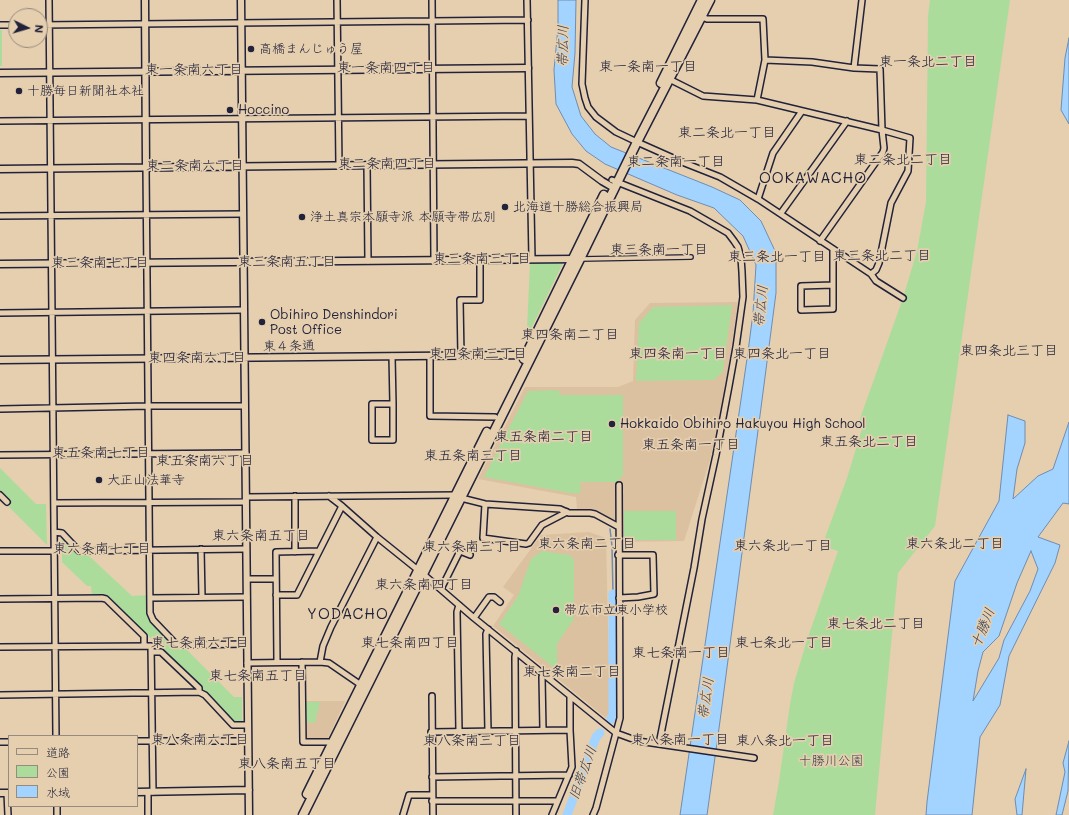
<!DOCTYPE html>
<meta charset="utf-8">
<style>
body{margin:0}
#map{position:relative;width:1069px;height:815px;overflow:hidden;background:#e5cfae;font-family:Mali,"Klee One",sans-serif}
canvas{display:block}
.legend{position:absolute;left:8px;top:735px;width:130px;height:72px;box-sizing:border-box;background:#e5cfae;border:1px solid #978a80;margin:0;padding:5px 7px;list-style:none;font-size:12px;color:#22223b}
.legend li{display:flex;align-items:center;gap:8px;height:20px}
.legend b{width:20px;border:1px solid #978a80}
.north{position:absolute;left:8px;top:8px;width:40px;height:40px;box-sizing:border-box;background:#e5cfae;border:1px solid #978a80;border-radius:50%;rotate:95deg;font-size:11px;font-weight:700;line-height:16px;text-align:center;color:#22223b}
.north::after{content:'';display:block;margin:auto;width:14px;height:18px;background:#22223b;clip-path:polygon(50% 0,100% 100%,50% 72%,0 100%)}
</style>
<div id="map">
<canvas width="1069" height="815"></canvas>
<ul class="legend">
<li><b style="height:5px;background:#e5cfae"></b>道路</li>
<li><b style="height:11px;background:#acdc9c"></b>公園</li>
<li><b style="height:11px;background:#a3d3ff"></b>水域</li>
</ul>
<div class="north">N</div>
</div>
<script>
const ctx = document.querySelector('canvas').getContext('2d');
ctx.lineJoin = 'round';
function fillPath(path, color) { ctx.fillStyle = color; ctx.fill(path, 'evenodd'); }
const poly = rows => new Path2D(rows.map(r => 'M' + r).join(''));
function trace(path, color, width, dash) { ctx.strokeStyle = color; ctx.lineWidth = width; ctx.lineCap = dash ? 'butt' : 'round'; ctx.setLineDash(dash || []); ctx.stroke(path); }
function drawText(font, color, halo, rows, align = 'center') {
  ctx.font = font + ' Mali,"Klee One",sans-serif'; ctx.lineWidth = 3.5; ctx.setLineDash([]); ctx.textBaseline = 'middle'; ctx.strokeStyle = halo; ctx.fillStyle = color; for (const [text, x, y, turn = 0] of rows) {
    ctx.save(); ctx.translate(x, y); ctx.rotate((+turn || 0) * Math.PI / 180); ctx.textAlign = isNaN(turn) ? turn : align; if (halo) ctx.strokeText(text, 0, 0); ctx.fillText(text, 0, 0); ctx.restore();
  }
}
const built = poly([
 [738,302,726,384,710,460,684,541,621,542,621,524,594,509,577,509,576,497,478,479,525,387,618,387,633,381,635,320,650,303],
 [589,532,606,538,610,713,606,718,493,626,514,595,503,587,541,535],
 [304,701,345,701,328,738,324,740,305,740,304,736]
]);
const green = poly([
 [930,0,1010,0,935,526,898,573,886,697,875,815,773,815,779,781,790,704,794,683,808,637,838,551,822,546,847,478,862,429,857,427,903,298,917,251,926,202,928,16],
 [0,30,2,30,2,66,0,66],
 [530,263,563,263,531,329,527,329],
 [732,305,723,371,714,380,636,381,639,323,653,307],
 [558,390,561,395,623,395,623,475,617,482,580,482,581,493,570,493,484,477,528,391],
 [0,468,36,504,46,504,47,545,8,506,11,502,0,492],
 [624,511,676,511,676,540,624,540],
 [62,539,81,555,88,555,132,596,148,595,148,617,176,647,184,647,234,697,242,697,242,724,234,723,204,690,106,595,92,595,91,586,87,586,62,562],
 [542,551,569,555,574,559,574,619,557,644,557,670,499,624,518,596,531,559],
 [306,702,320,702,315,723,305,722]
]);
const water = poly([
 [558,0,576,0,575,53,572,87,581,116,595,134,611,147,712,187,740,200,761,221,776,253,776,293,720,721,707,815,680,815,748,352,753,313,756,265,743,236,714,208,677,195,605,164,586,151,572,134,556,104,554,70,558,27,558,0],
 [1069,38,1069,124,1061,110,1065,58,1069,38],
 [1008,415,1025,421,1025,443,1017,469,1013,499,1038,476,1053,469,1069,422,1069,504,1063,503,1038,537,1060,545,1055,563,1009,656,1000,705,980,737,972,815,926,815,927,802,955,581,999,501,1008,415],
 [1031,551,1038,569,1030,591,1004,640,999,658,973,701,978,671,983,652,999,636,1017,583,1031,551],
 [1069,741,1068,791,1062,815,1056,815,1065,772,1063,763,1069,741],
 [1026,769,1022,815,1017,815,1015,799,1026,769]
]);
const stream = poly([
 [610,529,612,546,613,594]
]);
const river = poly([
 [611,719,613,713,613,594],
 [567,815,596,737,600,733]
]);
const pedestrian = poly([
 [580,259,691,257]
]);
const minor = poly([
 [49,0,56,736],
 [337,0,339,166],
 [432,0,434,260],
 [527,0,532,259],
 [585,0,582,84,585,98,588,107,596,117,616,132,637,142,682,162,720,177,758,199,871,274,876,281,903,298],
 [702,17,707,19,763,19,765,60,757,100],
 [0,25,16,25],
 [40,25,528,20],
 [765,60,812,62,854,68,880,69,882,130,884,148,883,152,820,241],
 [854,68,862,0],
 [669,79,703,96,757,100,882,130,910,138,908,171,891,203,879,263,876,270,871,274],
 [0,121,529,116],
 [367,165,368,261],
 [146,167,150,613,153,620,175,643,180,645,247,644],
 [612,180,690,211,716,226,728,233,734,241,738,247,741,258,742,272,743,297,736,347,729,386,716,455,702,519,694,568,659,744],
 [758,199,773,153,802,111],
 [781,213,847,121],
 [0,216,243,214],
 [833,249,833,309,801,310,801,286,833,285],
 [0,313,244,310],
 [392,356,393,404,393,440,372,440,372,404,393,404],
 [430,356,430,416,495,417],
 [461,356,460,300,480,300,480,259],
 [0,409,149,406,245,406],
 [0,455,246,453],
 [0,495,7,502],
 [295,496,295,552],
 [329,496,342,506,377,537,423,574,474,618,616,733,638,741,754,758],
 [246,497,456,495],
 [461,498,485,504,560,509,569,513,590,513,595,514,619,527],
 [54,503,246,502],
 [485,504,483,538,526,544,529,543,542,525,567,512],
 [54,532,62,533,79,551,246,549],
 [201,549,202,597],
 [0,551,55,551],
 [618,555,653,555,654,594,638,597,619,598],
 [247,579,276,579],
 [441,589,460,551,470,555],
 [276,595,297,595,342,506],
 [150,598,247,597],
 [0,599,102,598,106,599,144,636,144,646],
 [459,605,457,612,459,731],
 [474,618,489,597,494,597,500,602],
 [0,647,151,646,153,792],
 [516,651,515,657,516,815],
 [151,652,161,652,199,688,199,692],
 [277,662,276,552,319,551],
 [302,662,303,742,329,742,332,744],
 [320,662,323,646,331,627,377,537],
 [247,663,320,662,329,663,361,685],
 [0,695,199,692,205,695,233,725,248,725],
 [432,696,433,815],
 [543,730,542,677,544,674],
 [488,731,486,634,488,629],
 [431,732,570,730],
 [137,741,248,741],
 [0,742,9,742],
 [432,777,569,775],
 [148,792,148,815],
 [7,793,8,815],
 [432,801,557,801],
 [57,806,57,815],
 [403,815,409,795,432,795],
 [552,815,572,767,570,730,570,696],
 [593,815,596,808,620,718,619,485]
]);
const tertiary = poly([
 [145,0,146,167],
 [241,0,249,815],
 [0,73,528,68],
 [0,169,572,163,579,164,602,181,614,188],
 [0,264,576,259],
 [0,360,515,355,525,356,528,357],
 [137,792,249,790],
 [0,793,9,793]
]);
const trunk = poly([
 [661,83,702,0],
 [524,359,604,195],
 [307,794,487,432],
 [303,815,580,259,637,142,710,0]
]);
const markers = [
 [251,49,4,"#22223b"],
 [19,91,4,"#22223b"],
 [230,110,4,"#22223b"],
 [505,207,4,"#22223b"],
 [302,217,4,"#22223b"],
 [262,322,4,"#22223b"],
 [612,424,4,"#22223b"],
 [99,480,4,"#22223b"],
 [556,610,4,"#22223b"]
];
const poiNames = [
 ["高橋まんじゅう屋",259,49],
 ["十勝毎日新聞社本社",27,91],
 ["Hoccino",238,110],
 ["北海道十勝総合振興局",513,207],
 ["浄土真宗本願寺派 本願寺帯広別",310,217],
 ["Obihiro Denshindori",270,315],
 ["Post Office",270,330],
 ["Hokkaido Obihiro Hakuyou High School",620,424],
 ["大正山法華寺",107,480],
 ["帯広市立東小学校",564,610]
];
const streetNames = [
 ["東４条通",289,346,-1]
];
const parkNames = [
 ["十勝川公園",831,761]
];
const waterNames = [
 ["帯広川",563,46,-89],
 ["帯広川",761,306,-84],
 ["十勝川",983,628,-68],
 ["帯広川",706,698,-82],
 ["旧帯広川",583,773,-70]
];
const neighbourhoodNames = [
 ["東一条北二丁目",928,62],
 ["東一条南一丁目",648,67],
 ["東一条南四丁目",386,68],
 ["東一条南六丁目",194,70],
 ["東二条北一丁目",727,133],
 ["東二条北二丁目",903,160],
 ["東二条南一丁目",676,162],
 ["東二条南四丁目",387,164],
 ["東二条南六丁目",195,166],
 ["東三条南一丁目",659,250],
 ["東三条北二丁目",882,256],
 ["東三条北一丁目",777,257],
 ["東三条南三丁目",482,259],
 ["東三条南五丁目",287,262],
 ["東三条南七丁目",100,263],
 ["東四条南二丁目",570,335],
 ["東四条北三丁目",1009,351],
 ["東四条南三丁目",478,354],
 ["東四条南一丁目",678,354],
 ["東四条北一丁目",782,354],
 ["東四条南六丁目",197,358],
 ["東五条南二丁目",544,437],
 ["東五条北二丁目",869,442],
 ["東五条南一丁目",691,445],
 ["東五条南七丁目",101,453],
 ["東五条南三丁目",473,456],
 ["東五条南六丁目",205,461],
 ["東六条南五丁目",261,536],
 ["東六条南二丁目",587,544],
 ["東六条北二丁目",955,544],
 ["東六条北一丁目",783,546],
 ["東六条南三丁目",472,547],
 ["東六条南七丁目",102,549],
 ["東六条南四丁目",424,585],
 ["東七条北二丁目",876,624],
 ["東七条南六丁目",200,643],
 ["東七条南四丁目",410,643],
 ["東七条北一丁目",784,643],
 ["東七条南一丁目",681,653],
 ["東七条南二丁目",572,672],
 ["東七条南五丁目",258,676],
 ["東八条南六丁目",200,740],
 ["東八条南一丁目",680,740],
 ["東八条南三丁目",472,741],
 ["東八条北一丁目",785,741],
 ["東八条南五丁目",287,764]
];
const quarterNames = [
 ["OOKAWACHO",813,178],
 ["YODACHO",348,614]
];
fillPath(built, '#dcc1a0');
fillPath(green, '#acdc9c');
fillPath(water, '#a3d3ff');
trace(water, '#6f8cb1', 1);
trace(stream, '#6f8cb1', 1.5);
trace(river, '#a3d3ff', 9);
trace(pedestrian, '#22223b', 6);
trace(minor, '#22223b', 8);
trace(tertiary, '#22223b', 9);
trace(trunk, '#22223b', 11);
trace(pedestrian, '#e5cfae', 3.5);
trace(minor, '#e5cfae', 5);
trace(tertiary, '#e5cfae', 6);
trace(trunk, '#e5cfae', 8);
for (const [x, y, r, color] of markers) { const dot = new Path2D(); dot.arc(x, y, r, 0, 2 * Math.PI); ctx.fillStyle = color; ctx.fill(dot); trace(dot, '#e5cfae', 1.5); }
drawText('13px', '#22223b', '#e5cfae', poiNames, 'left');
drawText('13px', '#22223b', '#e5cfae', streetNames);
drawText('13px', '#373e4a', '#e5cfae', parkNames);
drawText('italic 14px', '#353d58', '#e5cfae', waterNames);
drawText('14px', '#22223b', '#e5cfae', neighbourhoodNames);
ctx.letterSpacing = '1px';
drawText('15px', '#22223b', '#e5cfae', quarterNames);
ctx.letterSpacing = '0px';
</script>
